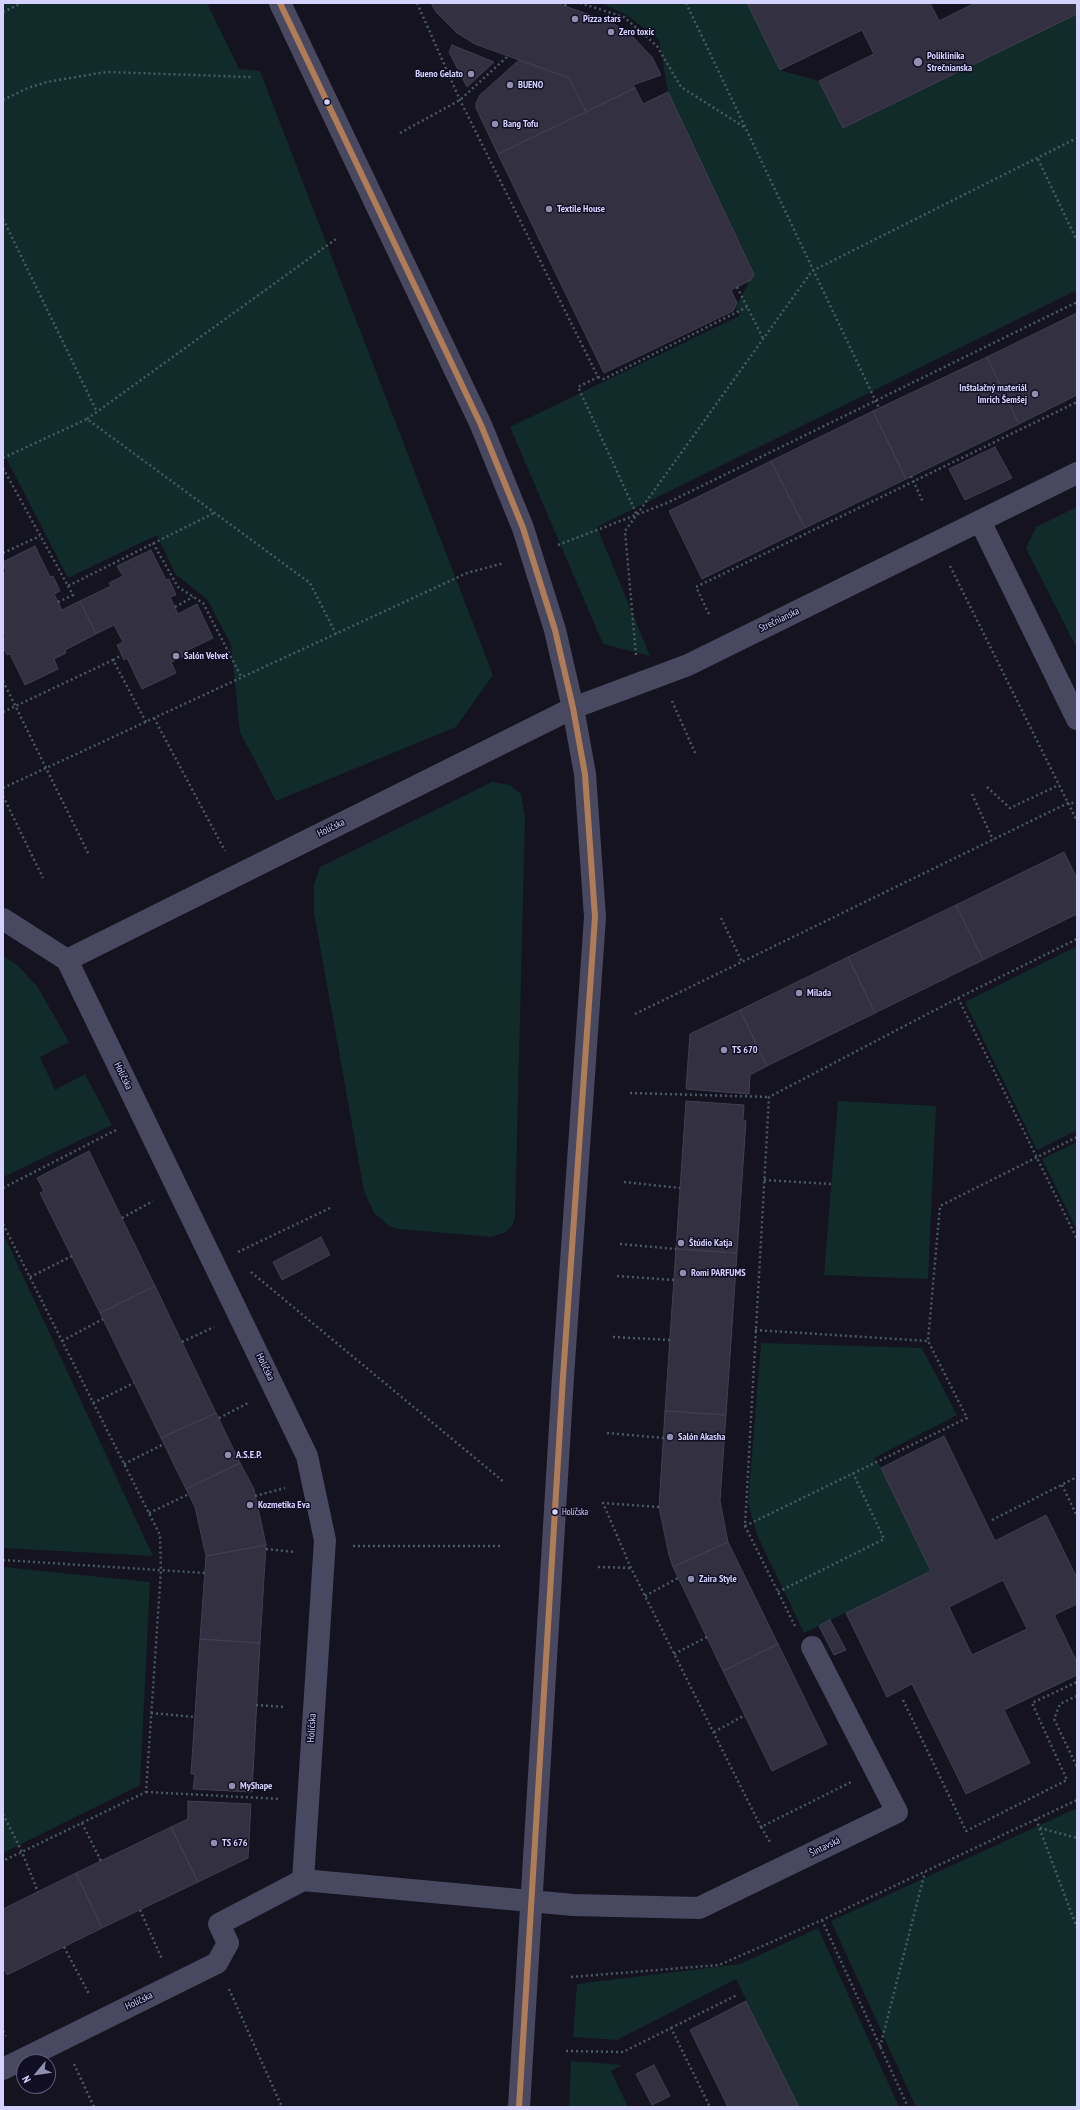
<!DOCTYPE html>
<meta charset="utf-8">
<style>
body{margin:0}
#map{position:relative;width:1080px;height:2110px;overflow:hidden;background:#14131f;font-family:"PT Sans Narrow",sans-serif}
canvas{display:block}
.frame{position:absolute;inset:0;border:4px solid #d5d2ff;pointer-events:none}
.north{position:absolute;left:16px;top:2054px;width:40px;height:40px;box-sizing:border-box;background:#110e24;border:1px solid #5f5c7c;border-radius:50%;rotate:241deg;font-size:11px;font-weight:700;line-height:16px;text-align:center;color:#d5d2ff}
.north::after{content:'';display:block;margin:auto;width:14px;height:18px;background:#918fb1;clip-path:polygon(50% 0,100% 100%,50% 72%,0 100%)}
</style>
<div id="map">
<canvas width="1080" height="2110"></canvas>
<div class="frame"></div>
<div class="north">N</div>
</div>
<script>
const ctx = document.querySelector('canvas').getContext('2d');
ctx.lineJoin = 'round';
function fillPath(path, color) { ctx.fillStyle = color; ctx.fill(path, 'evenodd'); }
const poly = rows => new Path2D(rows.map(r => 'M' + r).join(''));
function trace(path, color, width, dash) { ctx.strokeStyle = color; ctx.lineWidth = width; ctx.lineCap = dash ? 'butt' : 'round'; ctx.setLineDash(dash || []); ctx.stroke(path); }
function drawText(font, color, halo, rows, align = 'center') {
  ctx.font = font + ' "PT Sans Narrow",sans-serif'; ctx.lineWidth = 3; ctx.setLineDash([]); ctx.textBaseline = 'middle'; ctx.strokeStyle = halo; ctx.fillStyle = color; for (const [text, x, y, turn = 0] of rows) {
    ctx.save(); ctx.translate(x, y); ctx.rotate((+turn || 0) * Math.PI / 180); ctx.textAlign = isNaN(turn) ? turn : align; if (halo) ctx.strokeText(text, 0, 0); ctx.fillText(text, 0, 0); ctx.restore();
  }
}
const green = poly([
 [3,3,207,3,239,69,260,71,493,675,456,727,276,801,240,732,231,645,207,599,175,574,157,535,68,578,3,452],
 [601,3,747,3,780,70,819,81,844,128,1077,14,1077,290,597,527,650,656,603,644,510,427,739,316,736,307,754,272,668,92,659,40,627,15],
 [1077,507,1077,649,1026,548,1036,527],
 [492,782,510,785,521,794,525,817,515,1218,512,1226,506,1232,492,1237,398,1229,389,1226,374,1213,364,1191,314,913,314,884,320,867],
 [1077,946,1077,1130,1037,1150,965,1002],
 [3,956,17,965,37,986,69,1042,40,1057,55,1090,85,1074,112,1125,3,1177],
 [838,1101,936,1106,928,1279,824,1275],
 [1077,1142,1077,1230,1042,1159],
 [3,1233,153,1556,3,1548],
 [761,1343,922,1348,957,1415,874,1458,881,1468,931,1571,804,1633,757,1535,748,1503],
 [3,1567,150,1582,140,1785,3,1853],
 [1077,1808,1077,2107,916,2107,831,1921],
 [818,1928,899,2107,799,2107,736,1979,617,2040,573,2037,577,1984,740,1964],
 [571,2061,622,2065,611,2071,628,2107,569,2107]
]);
const building = poly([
 [431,3,556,3,613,23,630,34,652,57,661,75,633,85,635,88,586,112,569,78,475,44,457,33,436,12,431,3],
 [747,3,930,3,939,21,975,3,1077,3,1077,14,843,128,819,81,874,54,862,30,780,70,747,3],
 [452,45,494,62,467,87,449,52,452,45],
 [519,60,569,78,586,112,498,154,476,108,476,103,480,95,519,60],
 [635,88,643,104,668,92,754,274,751,280,731,290,737,303,733,311,604,373,498,154,635,88],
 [1077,313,1077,395,1019,424,987,357,1077,313],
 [987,357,1019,424,906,479,873,411,987,357],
 [873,411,906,479,805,528,771,461,873,411],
 [995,447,1012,478,965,500,949,469,995,447],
 [771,461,805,528,702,579,669,511,771,461],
 [35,546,50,577,53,576,60,591,54,594,62,610,80,601,96,634,65,650,66,653,54,659,58,669,25,685,10,654,7,655,3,647,3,639,6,637,3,631,3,574,6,572,3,562,35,546],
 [151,550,166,580,169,579,176,595,170,597,178,614,197,604,213,638,182,653,184,656,171,662,176,673,142,689,127,658,124,660,117,645,123,642,114,625,96,634,80,601,111,586,109,583,123,576,117,566,151,550],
 [1064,852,1077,878,1077,914,983,960,956,905,1064,852],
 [956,905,983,960,875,1013,848,957,956,905],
 [848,957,875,1013,767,1066,740,1010,848,957],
 [740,1010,767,1066,750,1075,749,1094,686,1089,690,1034,740,1010],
 [686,1101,744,1105,743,1120,746,1121,737,1253,676,1249,686,1101],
 [89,1151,155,1286,100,1313,40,1193,44,1191,37,1178,89,1151],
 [321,1237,330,1255,282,1280,273,1262,321,1237],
 [676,1249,737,1253,726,1415,665,1411,676,1249],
 [155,1286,216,1413,161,1438,100,1313,155,1286],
 [665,1411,726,1415,720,1501,728,1542,673,1567,669,1555,659,1507,665,1411],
 [216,1413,240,1463,186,1489,161,1438,216,1413],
 [944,1436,995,1541,1046,1515,1077,1578,1077,1604,1054,1615,1077,1662,1077,1675,1004,1710,1030,1763,966,1794,912,1684,887,1697,846,1613,931,1571,881,1468,944,1436],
 [1003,1580,1027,1629,972,1655,949,1607,1003,1580],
 [240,1463,254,1489,266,1545,206,1556,195,1507,186,1489,240,1463],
 [728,1542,778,1644,723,1671,673,1567,728,1542],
 [266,1545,260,1643,200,1639,206,1556,266,1545],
 [830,1620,846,1650,834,1655,819,1626,830,1620],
 [200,1639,260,1643,252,1792,193,1789,195,1774,191,1774,200,1639],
 [778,1644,827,1744,772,1771,723,1671,778,1644],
 [188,1801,251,1804,248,1858,198,1882,171,1827,188,1819,188,1801],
 [171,1827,198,1882,102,1928,76,1873,171,1827],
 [76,1873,102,1928,7,1975,3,1967,3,1909,76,1873],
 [746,2001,799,2107,728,2107,690,2030,746,2001],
 [654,2065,670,2096,652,2105,636,2074,654,2065]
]);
const path = poly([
 [417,3,460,100,598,377,578,387,637,515],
 [580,3,624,17,657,46,681,87,744,127],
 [686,3,879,408],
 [565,6,566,3],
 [3,12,22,3],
 [3,100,28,88,47,82,106,72,251,77],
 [400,133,460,100,508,56],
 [1038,159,1077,241],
 [3,219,97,412],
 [737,287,763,338],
 [598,377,604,379,747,307],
 [87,419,336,239],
 [3,458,87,419,310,583,336,634],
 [3,468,68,586,214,513],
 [911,476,923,502],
 [153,543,178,587,203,603,242,678],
 [558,545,667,503,1077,302],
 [3,553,40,536],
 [950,566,1077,821],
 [58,602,73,595,68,586],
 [175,607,193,597],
 [709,614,696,587,1077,402],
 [636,655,625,531,812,271,1077,138],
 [113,660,122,655],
 [3,681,89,855],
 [672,701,696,755],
 [3,712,113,660,146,722],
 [154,718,225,851],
 [987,787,1010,808,1059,785],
 [3,788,467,573,504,563],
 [972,794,993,840],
 [3,796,43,878],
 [721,918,742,962],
 [958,998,1077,1239],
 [635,1014,1068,803,1077,803],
 [630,1093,769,1097],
 [764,1180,831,1184],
 [624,1182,680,1188],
 [3,1188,118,1129],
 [122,1218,153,1201],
 [3,1224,160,1535,161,1570,146,1792,3,1861],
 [620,1244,676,1249],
 [238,1252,330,1208],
 [251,1272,504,1482],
 [617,1276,674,1280],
 [30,1277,72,1256],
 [755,1330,928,1341,940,1206,1077,1137],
 [613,1337,670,1340],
 [62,1341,103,1319],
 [182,1342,214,1327],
 [93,1403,134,1383],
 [219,1418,250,1402],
 [607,1433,664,1438],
 [124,1464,164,1444],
 [1062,1485,1077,1516],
 [255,1496,285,1488],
 [659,1507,603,1503,631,1568,761,1827,851,1782],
 [149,1513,189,1494],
 [992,1520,1077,1477],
 [745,1526,967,1418,928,1341],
 [353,1546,501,1546],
 [266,1549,296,1552],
 [3,1560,205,1573],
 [598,1567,631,1568],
 [778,1592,884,1539,853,1473],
 [645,1596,678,1578],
 [795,1626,745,1526,769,1097,958,998,1077,939],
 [674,1654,707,1637],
 [1077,1696,1060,1704,1054,1719,1077,1767],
 [903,1700,966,1831,1067,1780,1032,1703,1077,1682],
 [256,1705,286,1707],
 [151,1713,195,1717],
 [714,1732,745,1715],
 [146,1792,281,1799],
 [3,1814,22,1852,38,1892],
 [1036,1819,1077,1928],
 [82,1823,101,1861],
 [761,1827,770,1842],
 [1040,1828,1077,1838],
 [140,1910,162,1959],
 [822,1920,908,2107],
 [64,1947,89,1994],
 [571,1977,719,1965,822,1920,1077,1800],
 [229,1989,282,2107],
 [671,2028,737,1995],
 [3,2031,6,2036],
 [880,2047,925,1872],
 [566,2051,623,2052,671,2028,710,2107],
 [74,2064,94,2107]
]);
const minor = poly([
 [280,3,481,425,523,528,555,630,573,708,585,774,595,917,563,1377,519,2107],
 [980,521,1077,719],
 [3,919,67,960,307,1456,325,1540,303,1880],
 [67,960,573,708,688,665,1077,473],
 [3,2069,217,1963,228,1943,219,1924,303,1880,573,1905,699,1908,897,1812,812,1647]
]);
const bus1 = poly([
 [280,3,481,425,523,528,555,630,573,708,585,774,595,917,563,1377,519,2107]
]);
const markers = [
 [575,19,4,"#918fb1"],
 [611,32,4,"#918fb1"],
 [918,62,5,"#918fb1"],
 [471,74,4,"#918fb1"],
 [510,85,4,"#918fb1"],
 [327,102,3.5,"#d5d2ff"],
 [495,124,4,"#918fb1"],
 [549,209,4,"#918fb1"],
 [1035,394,4,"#918fb1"],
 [176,656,4,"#918fb1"],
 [799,993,4,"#918fb1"],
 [724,1050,4,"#918fb1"],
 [681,1243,4,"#918fb1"],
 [683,1273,4,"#918fb1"],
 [670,1437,4,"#918fb1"],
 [228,1455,4,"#918fb1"],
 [250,1505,4,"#918fb1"],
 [555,1512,3.5,"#d5d2ff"],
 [691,1579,4,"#918fb1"],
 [232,1786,4,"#918fb1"],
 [214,1843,4,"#918fb1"]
];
const busNames = [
 ["Holíčska",562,1512]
];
const poiNames = [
 ["Pizza stars",583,19],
 ["Zero toxic",619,32],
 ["Poliklinika",927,56],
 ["Strečnianska",927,68],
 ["Bueno Gelato",463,74,"right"],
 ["BUENO",518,85],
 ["Bang Tofu",503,124],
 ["Textile House",557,209],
 ["Inštalačný materiál",1027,388,"right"],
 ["Imrich Šemšej",1027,400,"right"],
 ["Salón Velvet",184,656],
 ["Milada",807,993],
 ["TS 670",732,1050],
 ["Štúdio Katja",689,1243],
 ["Romi PARFUMS",691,1273],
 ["Salón Akasha",678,1437],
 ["A.S.E.P.",236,1455],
 ["Kozmetika Eva",258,1505],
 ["Zaira Style",699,1579],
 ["MyShape",240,1786],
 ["TS 676",222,1843]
];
const streetNames = [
 ["Strečnianska",779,620,-26],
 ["Holíčska",331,828,-26],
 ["Holíčska",123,1076,64],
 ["Holíčska",265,1367,64],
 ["Holíčska",312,1728,-86],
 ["Šintavská",825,1847,-26],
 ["Holíčska",139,2001,-26]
];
fillPath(green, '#112a2a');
fillPath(building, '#333141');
trace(building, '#403e53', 1);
trace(path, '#4a5a67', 2.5, [2, 3]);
trace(minor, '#484860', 22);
trace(bus1, '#b07c57', 6);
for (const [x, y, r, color] of markers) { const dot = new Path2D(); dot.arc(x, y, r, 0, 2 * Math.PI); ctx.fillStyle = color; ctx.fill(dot); trace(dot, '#110e24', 1.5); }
drawText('9px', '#d5d2ff', '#110e24', busNames, 'left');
drawText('bold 10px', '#d5d2ff', '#110e24', poiNames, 'left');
drawText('10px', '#d5d2ff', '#110e24', streetNames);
</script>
